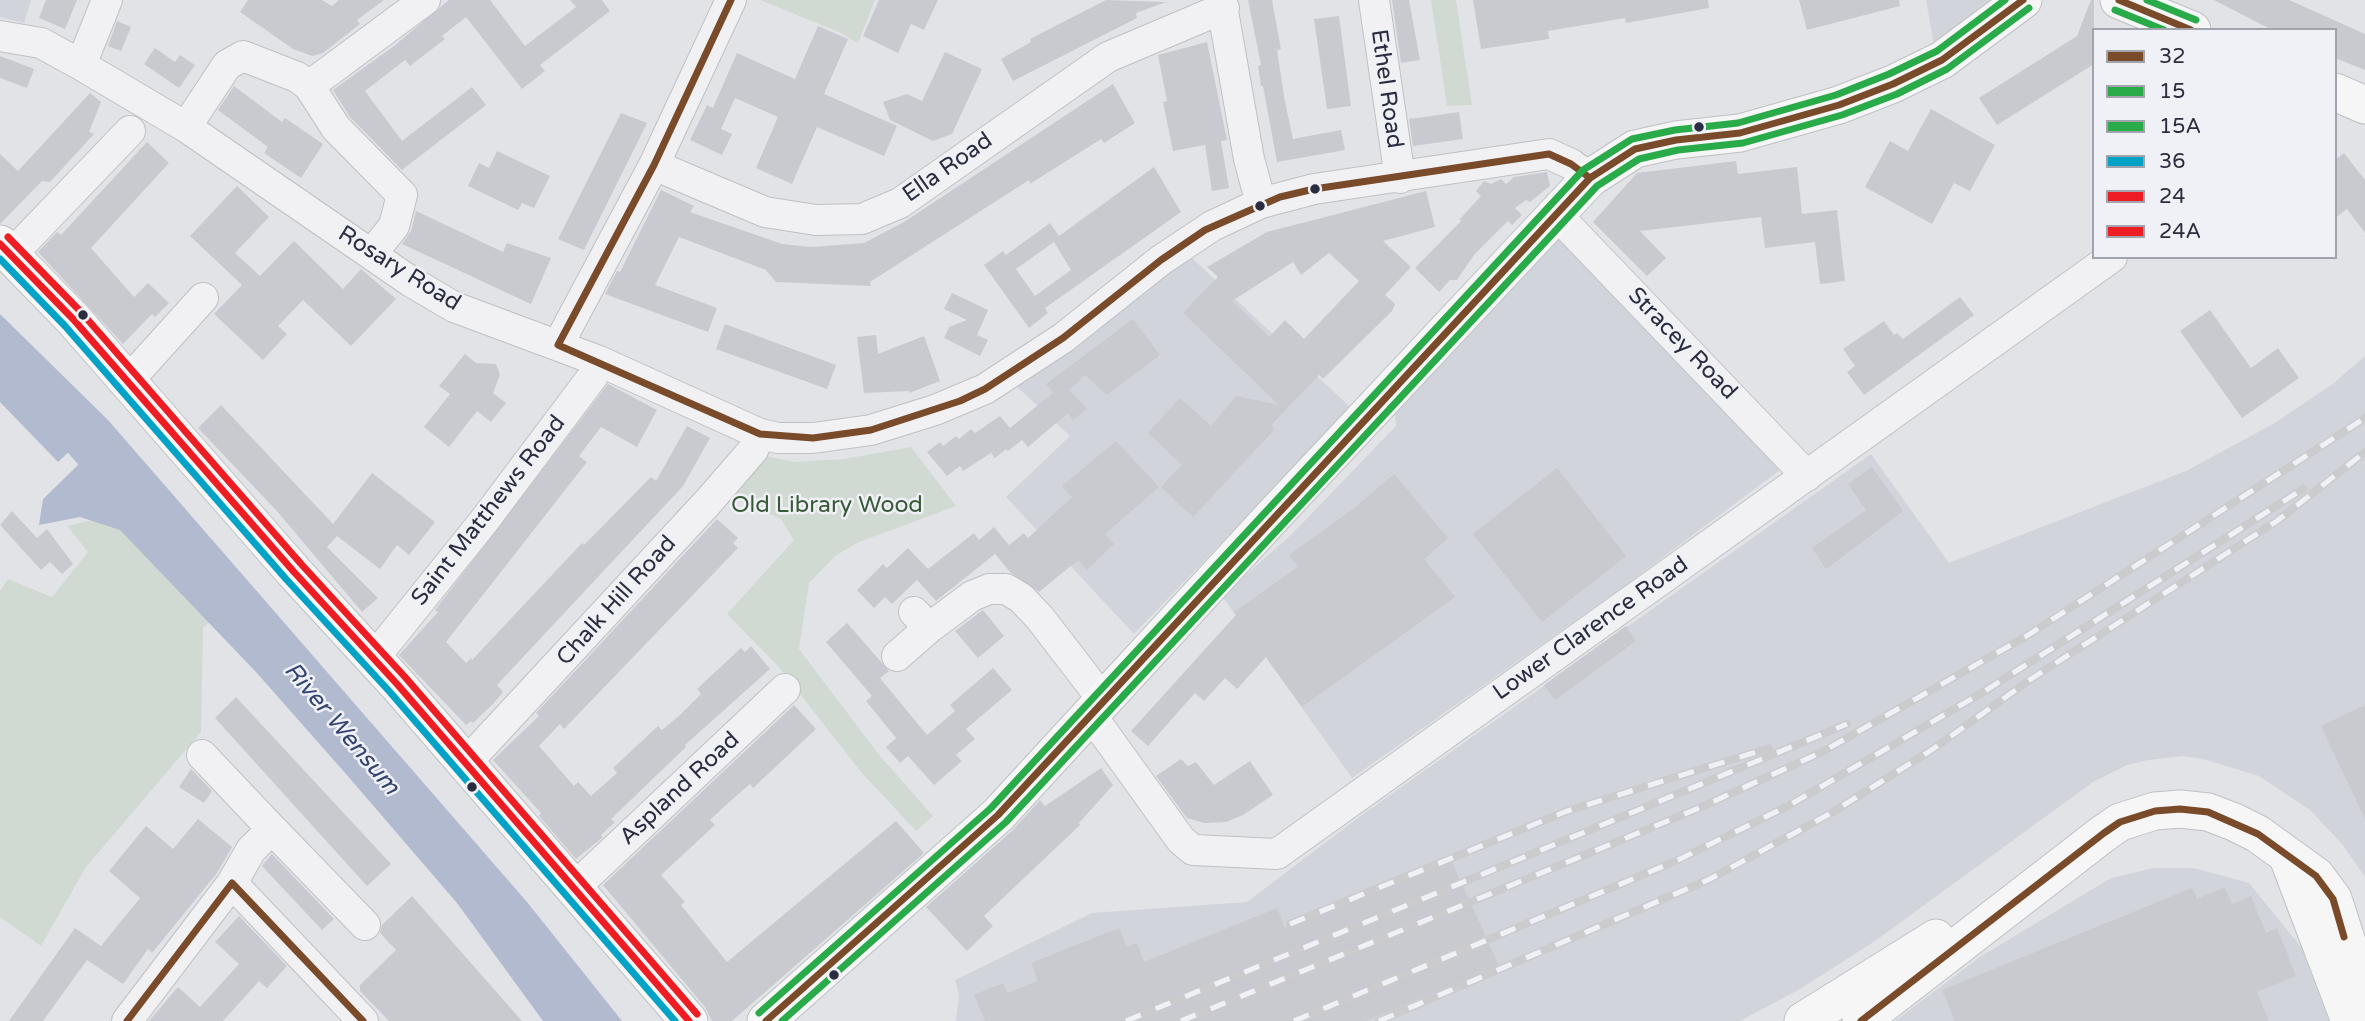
<!DOCTYPE html>
<style>
body{margin:0}
#map{position:relative;width:2365px;height:1021px;overflow:hidden;background:#e2e3e6;font-family:"Varela Round",sans-serif}
canvas{display:block}
.legend{position:absolute;left:2092px;top:28px;width:245px;height:231px;box-sizing:border-box;background:#f0f1f6;border:2px solid #a1a3ad;margin:0;padding:9px 12px;list-style:none;font-size:21px;color:#2a2d3f}
.legend li{display:flex;align-items:center;gap:14px;height:35px}
.legend b{width:35px;border:2px solid #a1a3ad}
</style>
<div id="map">
<canvas width="2365" height="1021"></canvas>
<ul class="legend">
<li><b style="height:9px;background:#7a4b2a"></b>32</li>
<li><b style="height:9px;background:#29ab4a"></b>15</li>
<li><b style="height:9px;background:#29ab4a"></b>15A</li>
<li><b style="height:9px;background:#02a3c7"></b>36</li>
<li><b style="height:9px;background:#ee1d23"></b>24</li>
<li><b style="height:9px;background:#ee1d23"></b>24A</li>
</ul>
</div>
<script>
const ctx = document.querySelector('canvas').getContext('2d');
ctx.lineJoin = 'round';
function fillPath(path, color) { ctx.fillStyle = color; ctx.fill(path, 'evenodd'); }
const poly = rows => new Path2D(rows.map(r => 'M' + r).join(''));
function trace(path, color, width, dash) { ctx.strokeStyle = color; ctx.lineWidth = width; ctx.lineCap = dash ? 'butt' : 'round'; ctx.setLineDash(dash || []); ctx.stroke(path); }
function drawText(font, color, halo, rows, align = 'center') {
  ctx.font = font + ' "Varela Round",sans-serif'; ctx.lineWidth = 5; ctx.setLineDash([]); ctx.textBaseline = 'middle'; ctx.strokeStyle = halo; ctx.fillStyle = color; for (const [text, x, y, turn = 0] of rows) {
    ctx.save(); ctx.translate(x, y); ctx.rotate((+turn || 0) * Math.PI / 180); ctx.textAlign = isNaN(turn) ? turn : align; if (halo) ctx.strokeText(text, 0, 0); ctx.fillText(text, 0, 0); ctx.restore();
  }
}
const built = poly([
 [0,0,31,0,24,23,0,17],
 [1926,0,1997,0,1934,45],
 [1557,236,1780,470,1623,587,1352,778,1222,596,1291,535,1396,426,1395,412,1503,299,1504,294],
 [1191,257,1351,408,1134,634,1006,497,1070,436,1015,385],
 [2365,356,2365,877,2342,844,2310,810,2259,776,2203,759,2183,756,2148,760,2127,765,2093,782,1875,941,1800,989,1740,1021,956,1021,959,995,955,980,1092,913,1247,902,1362,815,1871,454,1949,563,2186,471,2273,424,2334,383],
 [2154,868,2194,868,2249,883,2301,947,2329,1021,1895,1021,1980,957,2111,878]
]);
const green = poly([
 [760,0,875,0,858,43,839,32],
 [1431,0,1456,0,1472,105,1447,106],
 [911,447,956,506,859,542,835,556,809,583,799,649,880,756,933,816,916,831,861,772,778,666,727,614,794,540,781,519,731,497,765,456,795,462,844,459],
 [110,516,223,608,203,628,201,732,86,867,41,946,0,917,0,591,8,579,52,597,88,552,67,526]
]);
const water = poly([
 [0,314,108,420,527,902,622,1021,543,1021,457,903,346,774,256,672,120,530,80,517,39,525,43,499,78,464,68,453,58,462,0,402]
]);
const pier = poly([
 [68,453,78,465,43,499,41,497,73,464,68,458,57,465]
]);
const building = poly([
 [46,0,77,0,65,29,39,18],
 [248,0,322,0,332,6,339,0,384,0,357,20,360,24,323,53,312,56,293,49,240,12],
 [449,0,490,0,525,46,576,7,570,0,602,0,610,11,540,65,545,71,522,89,466,17,442,36,445,39,410,66,405,60,365,91,402,141,472,87,486,105,402,170,350,117,333,90,394,46],
 [879,0,938,0,924,30,911,24,898,53,863,36],
 [1106,0,1166,2,1136,13,1137,18,1013,81,1001,59,1031,42,1030,39],
 [1248,0,1272,0,1281,49,1277,50,1285,102,1293,139,1341,130,1345,150,1277,162,1263,86,1261,86,1258,66,1261,65],
 [1392,0,1409,0,1420,60,1401,63],
 [1473,0,1708,0,1709,8,1626,23,1625,18,1548,31,1549,39,1481,49],
 [1799,0,1899,0,1900,6,1807,30],
 [2091,0,2094,0,2094,64,1997,125,1979,98,2077,36],
 [2214,0,2289,0,2365,34,2365,70,2335,58,2335,30,2272,30],
 [1339,16,1351,106,1327,109,1314,19],
 [117,21,131,27,121,51,108,46],
 [818,26,848,39,824,94,897,126,884,156,817,127,792,184,756,168,778,117,735,98,721,129,732,134,722,155,690,140,707,105,713,108,737,53,795,79],
 [1207,42,1227,140,1221,141,1229,188,1212,191,1205,145,1173,151,1163,102,1167,101,1158,55],
 [155,48,175,62,180,55,195,65,179,88,144,64],
 [945,52,982,69,952,134,933,141,890,120,883,102,907,94,922,101],
 [0,56,34,69,27,88,0,78],
 [1113,84,1135,123,1104,143,1101,139,1030,184,1029,180,870,282,871,286,776,282,766,270,679,237,655,285,717,308,708,332,605,294,617,271,620,272,661,190,694,206,690,212,782,244,811,247,864,243,904,222],
 [234,86,282,122,285,118,323,144,301,178,264,153,268,147,218,110],
 [90,93,101,102,89,132,94,134,50,182,42,181,0,224,0,154,18,171],
 [1931,109,1995,145,1970,191,1954,183,1932,224,1865,187,1890,141,1908,151],
 [1459,112,1463,139,1413,146,1409,119],
 [621,113,647,123,584,250,558,239],
 [147,142,169,163,91,248,134,297,148,283,169,303,155,317,152,314,123,344,38,252,57,232,61,235],
 [497,151,550,176,534,208,522,203,518,210,468,186,479,163,489,168],
 [2344,153,2365,180,2365,233,2347,209,2335,218,2335,160],
 [1736,161,1738,174,1797,167,1802,214,1837,210,1845,281,1820,284,1815,242,1765,248,1761,217,1640,231,1666,258,1647,276,1593,222,1637,173],
 [1154,167,1181,212,1045,308,1048,313,1029,328,984,265,1003,251,1006,255,1050,223,1059,236],
 [1054,242,1071,270,1035,296,1016,269],
 [1547,172,1550,186,1530,202,1526,200,1515,208,1522,215,1512,225,1508,221,1474,255,1457,280,1450,280,1439,292,1415,268,1462,220,1459,220,1481,196,1476,191,1484,181,1491,184,1501,179,1506,184,1514,177],
 [237,186,269,217,235,253,260,276,294,241,343,289,361,269,396,299,351,346,303,300,278,326,287,334,263,360,214,314,242,285,190,236],
 [1426,191,1435,227,1383,241,1411,267,1385,295,1395,304,1392,311,1323,379,1319,375,1272,424,1274,430,1193,517,1161,487,1182,465,1148,433,1180,398,1211,426,1236,396,1279,405,1183,313,1218,277,1207,267,1267,232],
 [1329,253,1359,281,1304,339,1285,320,1269,337,1232,301,1293,262,1301,275],
 [416,211,503,252,507,243,551,258,531,304,402,244,411,231],
 [952,293,988,310,977,335,988,340,980,356,944,338,949,327,967,320,944,309],
 [1960,297,1974,315,1864,395,1847,372,1855,366,1843,349,1884,321,1894,335,1897,333,1903,339],
 [2210,310,2251,368,2278,348,2299,378,2242,418,2180,331],
 [1133,319,1160,355,1107,395,1085,375,1069,390,1087,409,1073,420,1068,413,1028,447,1022,440,1008,451,1006,449,995,458,991,453,963,471,960,466,947,476,927,452,940,442,943,446,956,436,959,439,971,429,975,433,1000,416,1010,428,1053,393,1046,384],
 [725,324,836,365,827,389,716,349],
 [876,335,878,354,924,336,940,381,909,393,909,391,864,393,857,337],
 [465,354,476,363,496,364,500,375,493,393,506,403,491,422,477,411,449,447,424,427,450,394,439,386],
 [608,384,657,410,637,447,601,427,579,456,587,462,446,642,466,663,471,658,472,660,582,543,584,545,651,477,656,481,687,426,710,438,683,486,497,685,503,692,493,704,473,723,471,721,466,725,399,655,438,612,435,610],
 [221,405,333,524,372,473,435,522,409,555,397,545,380,569,337,536,327,547,378,598,362,612,276,510,198,428],
 [1116,441,1159,487,1105,534,1114,544,1087,570,1078,560,1039,592,1010,572,995,554,936,601,917,580,892,604,885,597,874,608,857,590,883,564,887,568,908,548,928,569,974,533,979,540,994,527,1009,545,1024,533,1028,538,1072,497,1062,486],
 [1872,467,1903,511,1826,569,1812,548,1866,510,1848,484],
 [1557,468,1626,556,1542,622,1473,534],
 [1394,474,1448,538,1424,559,1455,597,1302,707,1266,657,1237,689,1225,678,1204,701,1195,693,1148,746,1131,731,1236,615,1234,612,1298,567,1289,555,1353,509],
 [12,511,37,538,47,529,73,564,62,574,50,562,41,570,0,525],
 [717,519,738,538,733,543,738,548,564,729,560,724,539,746,574,786,578,782,591,796,617,773,613,768,658,726,662,730,680,715,701,694,697,689,741,648,745,652,751,646,770,669,685,745,686,747,611,819,615,822,601,835,603,837,576,859,539,816,541,813,493,760,539,716,536,713],
 [983,610,1004,636,978,658,955,631],
 [847,623,889,671,880,678,927,735,955,711,950,705,993,668,1012,690,966,729,975,739,956,755,962,761,934,785,908,756,900,763,886,747,896,738,866,701,872,696,826,642],
 [1626,626,1636,641,1555,700,1544,685],
 [236,697,391,864,367,886,215,718],
 [794,705,816,729,753,788,750,784,727,804,710,820,715,825,661,875,685,902,681,905,727,962,896,821,924,853,732,1021,712,1021,705,1007,603,885],
 [2365,705,2365,819,2321,726],
 [1181,759,1188,766,1196,762,1214,785,1250,761,1273,795,1243,815,1226,822,1204,823,1187,818,1156,776],
 [1101,768,1113,785,1079,823,1080,825,984,916,993,926,967,951,926,907,1012,831,1040,800,1045,806],
 [191,769,212,791,204,803,179,787],
 [198,819,232,847,217,873,152,953,148,949,123,984,87,960,43,1021,9,1021,75,928,101,946,140,898,109,871,146,826,173,849],
 [272,854,334,919,322,930,262,866],
 [1452,862,1499,966,1366,1021,985,1021,974,995,1003,983,1007,993,1038,981,1031,963,1119,928,1127,947,1137,943,1144,962,1277,908,1285,928],
 [2225,887,2232,904,2251,896,2266,933,2277,928,2296,976,2257,992,2269,1021,1955,1021,1942,990,2192,888,2197,899],
 [412,896,522,1021,389,1021,360,991,360,985,396,950,380,933,382,925],
 [239,916,287,966,267,988,259,981,223,1021,149,1021,178,987,200,1007,239,964,215,942]
]);
const minor = poly([
 [1221,0,1249,159,1261,203],
 [1374,0,1400,178],
 [0,36,41,43,81,65,186,127,410,281,454,307,599,361,760,434,778,438,813,438,871,430,935,410,985,389,1063,338,1161,260,1212,226,1261,203,1314,189,1549,154,1571,164,1590,178],
 [81,65,107,0],
 [309,86,336,128,402,195,394,226,378,246,377,257],
 [186,127,227,65,243,56,297,77,309,86,425,0],
 [654,165,765,212,816,220,862,219,900,203,1108,57,1224,8],
 [1556,214,1807,476],
 [11,255,130,131],
 [558,345,654,165,731,0],
 [128,381,203,298],
 [914,612,929,628,972,596,989,589,1006,589,1021,598,1040,618,1103,700],
 [897,656,929,628],
 [374,658,484,521,593,376,599,361],
 [1091,715,1181,840,1193,850,1277,854,2112,257],
 [202,755,272,829,251,850,232,883],
 [466,763,708,502,753,450,760,434],
 [272,829,365,925],
 [574,888,785,689],
 [127,1021,232,883,363,1021]
]);
const major = poly([
 [2119,0,2192,30],
 [2335,92,2365,105],
 [0,244,73,319,294,572,397,684,689,1021],
 [2289,860,2350,1021],
 [766,1021,998,815,1273,516,1590,178,1635,149,1676,140,1740,133,1839,105,1893,84,1942,60,2023,0],
 [1803,1021,1936,938],
 [1861,1021,2104,833,2120,822,2155,811,2180,809,2208,812,2234,822,2258,834,2316,876,2333,899,2365,998]
]);
const rail = poly([
 [1290,924,1567,811,1769,748],
 [1126,1021,1847,724],
 [1181,1021,1699,808,1822,752,2025,637,2365,418],
 [1294,1021,1678,860,1788,806,1980,694,2303,489],
 [1379,1021,1710,879,1833,812,1933,749,2031,679,2277,521,2365,452]
]);
const bus1 = poly([
 [731,0,654,165,558,345,760,434,813,438,871,430,960,401,985,389,1063,338,1161,260,1205,230,1280,197,1314,189,1549,154,1571,164,1590,178],
 [2119,0,2191,30],
 [127,1021,232,883,363,1021],
 [766,1021,998,815,1590,178,1635,149,1676,140,1740,133,1839,105,1893,84,1942,60,2023,0],
 [1861,1021,2104,833,2120,822,2155,811,2180,809,2208,812,2258,834,2316,876,2333,899,2344,937]
]);
const bus2 = poly([
 [2115,10,2164,30],
 [782,1021,1006,822,1597,186,1639,159,1678,150,1743,143,1842,115,1897,94,1947,69,2029,8]
]);
const bus3 = poly([
 [2147,0,2196,20],
 [759,1013,991,808,1583,170,1632,139,1675,130,1738,123,1836,95,1889,74,1937,51,2005,0]
]);
const bus4 = poly([
 [0,259,65,326,286,579,389,691,675,1021]
]);
const bus5 = poly([
 [0,244,73,319,294,572,397,684,689,1021]
]);
const bus6 = poly([
 [8,237,81,312,302,565,405,677,697,1014]
]);
const markers = [
 [1699,127,6,"#2a2d3f"],
 [1315,189,6,"#2a2d3f"],
 [1260,206,6,"#2a2d3f"],
 [83,315,6,"#2a2d3f"],
 [472,787,6,"#2a2d3f"],
 [834,975,6,"#2a2d3f"]
];
const streetNames = [
 ["Ethel Road",1386,89,82],
 ["Ella Road",948,168,-35],
 ["Rosary Road",399,269,32],
 ["Stracey Road",1682,344,46],
 ["Saint Matthews Road",489,511,-52],
 ["Chalk Hill Road",617,601,-48],
 ["Lower Clarence Road",1591,629,-35],
 ["Aspland Road",680,789,-43]
];
const parkNames = [
 ["Old Library Wood",827,506]
];
const waterNames = [
 ["River Wensum",341,729,50]
];
fillPath(built, '#d2d4db');
fillPath(green, '#d1dad2');
fillPath(water, '#b2bad0');
fillPath(pier, '#e2e3e6');
fillPath(building, '#c9cacf');
trace(minor, '#bfc0c3', 32);
trace(major, '#bec0c4', 39);
trace(minor, '#f1f1f4', 30);
trace(major, '#f6f6f6', 37);
trace(rail, '#cbcbce', 8);
trace(rail, '#f0f1f6', 5, [16]);
trace(bus1, '#7a4b2a', 7);
trace(bus2, '#29ab4a', 7);
trace(bus3, '#29ab4a', 7);
trace(bus4, '#02a3c7', 7);
trace(bus5, '#ee1d23', 7);
trace(bus6, '#ee1d23', 7);
for (const [x, y, r, color] of markers) { const dot = new Path2D(); dot.arc(x, y, r, 0, 2 * Math.PI); ctx.fillStyle = color; ctx.fill(dot); trace(dot, '#f0f1f6', 2.5); }
drawText('23px', '#2a2d3f', '#f0f1f6', streetNames);
drawText('23px', '#385a38', '#f0f1f6', parkNames);
drawText('italic 24px', '#364570', '#f0f1f6', waterNames);
</script>
